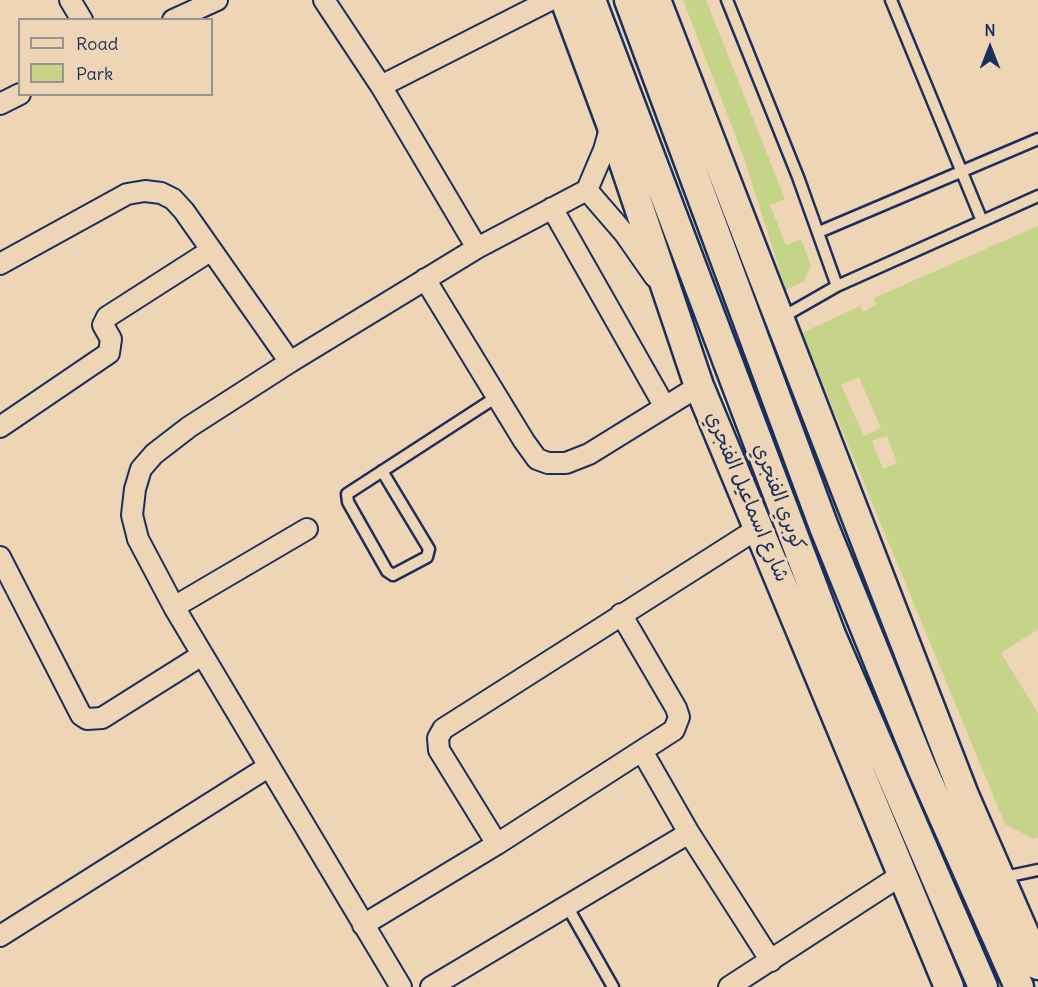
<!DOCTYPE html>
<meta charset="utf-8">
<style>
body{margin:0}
#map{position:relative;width:1038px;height:987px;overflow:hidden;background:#edd5b5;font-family:Delius,sans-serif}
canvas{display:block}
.legend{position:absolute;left:18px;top:18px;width:195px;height:78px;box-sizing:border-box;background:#edd5b5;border:2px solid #999392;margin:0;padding:8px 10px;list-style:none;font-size:18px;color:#1b2f5e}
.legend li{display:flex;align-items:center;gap:12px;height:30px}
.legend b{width:30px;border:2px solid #999392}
.north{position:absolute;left:960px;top:18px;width:60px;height:60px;-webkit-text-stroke:4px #edd5b5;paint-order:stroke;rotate:0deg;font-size:16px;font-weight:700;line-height:24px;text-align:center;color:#1b2f5e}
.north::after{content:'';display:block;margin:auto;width:21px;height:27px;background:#1b2f5e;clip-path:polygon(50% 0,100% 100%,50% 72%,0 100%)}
</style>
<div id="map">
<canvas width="1038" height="987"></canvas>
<ul class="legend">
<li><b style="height:8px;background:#edd5b5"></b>Road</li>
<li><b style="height:16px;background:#c5d488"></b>Park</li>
</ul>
<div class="north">N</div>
</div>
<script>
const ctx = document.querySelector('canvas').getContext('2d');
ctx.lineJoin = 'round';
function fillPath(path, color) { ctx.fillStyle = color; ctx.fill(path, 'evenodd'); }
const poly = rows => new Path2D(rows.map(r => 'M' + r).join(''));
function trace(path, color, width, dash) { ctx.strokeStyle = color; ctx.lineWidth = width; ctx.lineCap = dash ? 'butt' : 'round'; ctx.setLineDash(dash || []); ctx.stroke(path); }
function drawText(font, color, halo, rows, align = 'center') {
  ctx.font = font + ' Delius,"Playpen Sans Arabic",sans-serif'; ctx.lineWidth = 6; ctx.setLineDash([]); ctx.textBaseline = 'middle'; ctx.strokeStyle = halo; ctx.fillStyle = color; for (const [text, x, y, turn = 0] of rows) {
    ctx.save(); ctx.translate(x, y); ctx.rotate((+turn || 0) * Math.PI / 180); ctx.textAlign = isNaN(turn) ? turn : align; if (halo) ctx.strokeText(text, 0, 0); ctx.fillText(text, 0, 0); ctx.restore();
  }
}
const green = poly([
 [683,0,706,0,785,199,770,205,786,245,801,239,811,266,804,281,786,290,743,155],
 [1038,226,1038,629,1001,653,1038,713,1038,837,1034,839,1005,824,802,333,860,306,863,312,876,305,874,298],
 [859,377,881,428,864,436,841,385],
 [887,436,897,463,883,469,872,441]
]);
const service = poly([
 [727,0,798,177,837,286],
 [891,0,982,221],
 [819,232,1038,139],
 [781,318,837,286,1038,196],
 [382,471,429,549,427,557,393,575,387,571,348,502,347,494,498,396],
 [1000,878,1038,870],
 [567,906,613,987]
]);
const minor = poly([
 [70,0,82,20],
 [324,0,381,86,477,248],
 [173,20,217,0],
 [381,86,550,0],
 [0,104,20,94],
 [587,190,625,234,655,277],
 [552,208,665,407],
 [0,264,127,194,145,191,161,193,173,199,184,211,290,362],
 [425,279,524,441,537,459,548,463,566,463,589,454,699,386],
 [0,427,109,353,111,339,103,325,107,317,210,251],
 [0,557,81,715,87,719,102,718,202,655],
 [174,607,307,529],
 [642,751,689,833,771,961],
 [497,844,439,750,438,738,443,729,760,527],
 [363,925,497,844,674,730,679,717,676,708,621,614],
 [0,936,268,767],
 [401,987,174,607,138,539,132,515,135,489,141,469,154,454,189,427,290,362,477,248,587,190,604,150,611,125],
 [431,987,689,833],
 [729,987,903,874]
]);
const secondary = poly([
 [565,0,611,124,699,386,949,987],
 [591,0,831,635,983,987],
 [629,0,824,527,921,766,1019,987],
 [656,0,964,795,1038,965]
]);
const streetNames = [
 ["شارع اسماعيل الفنجري",747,497,67],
 ["كوبري الفنجري",779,497,69]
];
fillPath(green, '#c5d488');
trace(service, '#1b2f5e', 15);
trace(minor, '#1b2f5e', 24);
trace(secondary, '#1b2f5e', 33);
trace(service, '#edd5b5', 10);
trace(minor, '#edd5b5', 20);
trace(secondary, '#edd5b5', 28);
drawText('20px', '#1b2f5e', '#edd5b5', streetNames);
</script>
